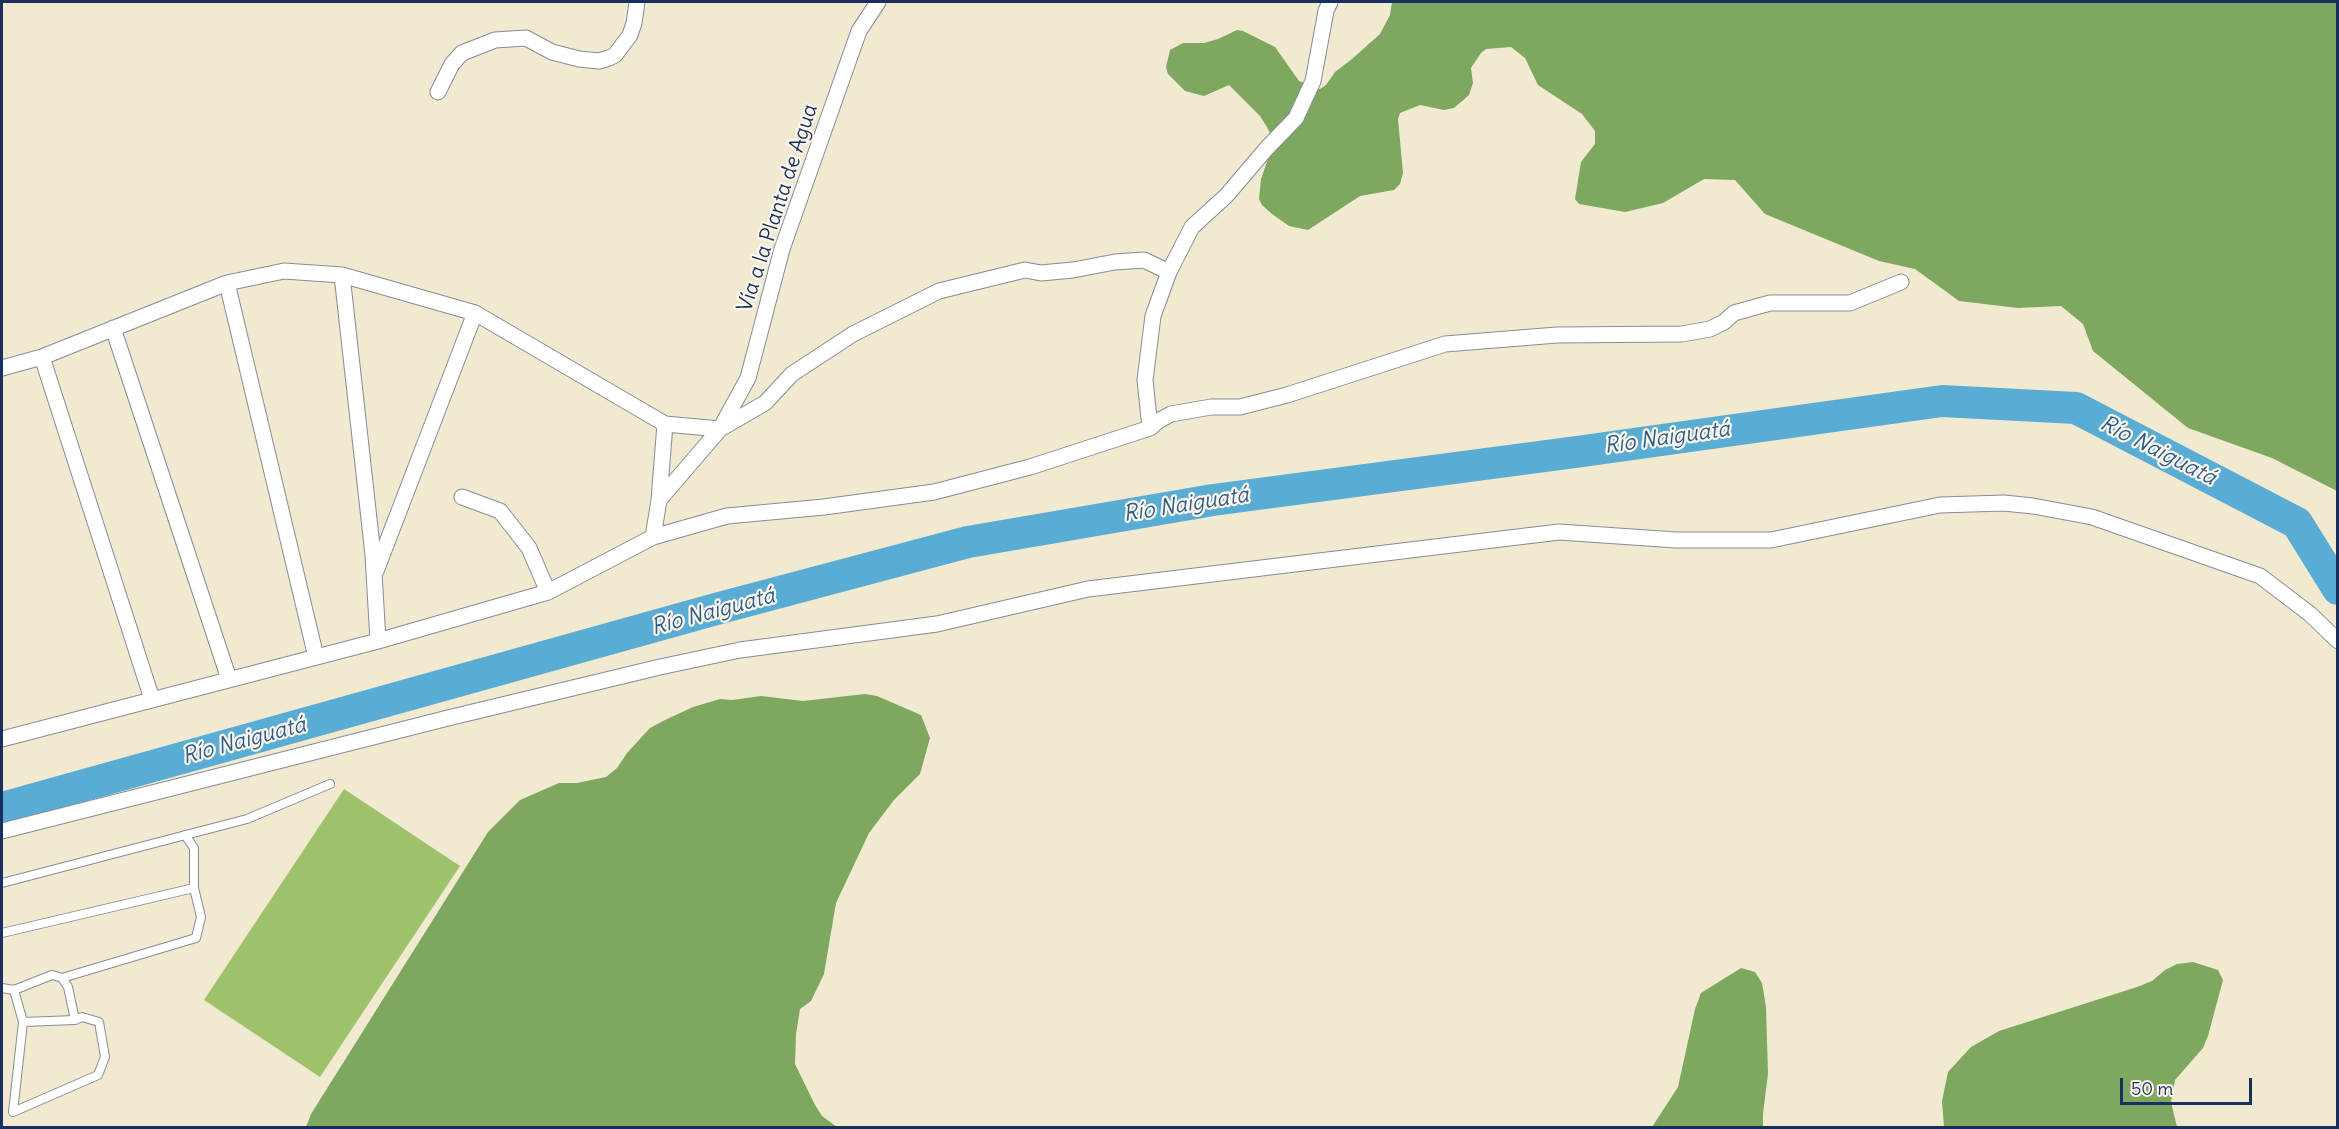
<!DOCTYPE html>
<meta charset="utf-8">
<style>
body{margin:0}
#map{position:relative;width:2339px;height:1129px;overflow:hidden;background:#f1e9d0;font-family:Delius,sans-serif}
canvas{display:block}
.frame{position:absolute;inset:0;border:3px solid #1b2f5e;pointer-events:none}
.scale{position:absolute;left:2120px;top:1078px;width:132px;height:27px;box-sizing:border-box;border:3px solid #1b2f5e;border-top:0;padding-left:8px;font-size:18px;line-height:21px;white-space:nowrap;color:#1b2f5e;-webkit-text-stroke:4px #fbf7ec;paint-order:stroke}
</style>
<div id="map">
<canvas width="2339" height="1129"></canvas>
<div class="frame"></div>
<div class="scale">50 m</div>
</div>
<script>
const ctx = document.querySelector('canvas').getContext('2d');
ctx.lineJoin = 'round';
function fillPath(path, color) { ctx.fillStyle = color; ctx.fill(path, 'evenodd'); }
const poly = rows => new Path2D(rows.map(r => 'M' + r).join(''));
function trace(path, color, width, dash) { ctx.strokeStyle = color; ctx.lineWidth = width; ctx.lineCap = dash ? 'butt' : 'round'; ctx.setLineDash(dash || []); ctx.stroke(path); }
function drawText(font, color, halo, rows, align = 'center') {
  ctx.font = font + ' Delius,sans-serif'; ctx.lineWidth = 4.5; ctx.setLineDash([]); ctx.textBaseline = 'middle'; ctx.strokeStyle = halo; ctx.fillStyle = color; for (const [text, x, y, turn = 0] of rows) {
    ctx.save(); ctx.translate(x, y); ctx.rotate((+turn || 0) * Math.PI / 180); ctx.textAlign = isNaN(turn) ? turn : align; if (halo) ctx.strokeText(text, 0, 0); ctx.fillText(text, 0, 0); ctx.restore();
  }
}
const green = poly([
 [344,789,460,866,320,1077,204,1000]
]);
const forest = poly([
 [1392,2,2337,2,2337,491,2272,458,2188,428,2093,351,2083,324,2061,306,2018,308,1959,301,1915,269,1879,261,1765,214,1735,180,1704,179,1663,203,1625,212,1579,204,1575,199,1581,162,1595,144,1595,131,1582,114,1538,85,1525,58,1511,47,1486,49,1481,53,1471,68,1473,83,1469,95,1454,108,1444,110,1420,105,1400,113,1398,119,1403,173,1400,184,1394,190,1360,196,1308,230,1289,226,1272,214,1262,205,1259,199,1261,179,1269,156,1271,135,1267,127,1260,116,1229,85,1204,96,1185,91,1168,74,1166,67,1170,50,1183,43,1204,43,1218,39,1237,30,1243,31,1275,47,1299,81,1320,89,1326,85,1335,72,1352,59,1380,34,1390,15],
 [865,694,877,696,921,715,930,738,920,774,894,800,869,833,836,903,824,974,811,1001,800,1009,796,1034,795,1064,815,1105,822,1116,837,1127,306,1127,311,1114,488,832,520,800,559,783,577,783,606,777,617,768,627,753,650,728,665,720,693,707,720,699,732,700,761,696,803,701],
 [2193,962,2218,970,2223,980,2208,1036,2203,1048,2175,1080,2171,1102,2177,1127,1944,1127,1942,1101,1948,1072,1971,1047,1999,1031,2137,987,2152,981,2165,970,2177,964],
 [1741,968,1755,972,1762,983,1766,1007,1768,1074,1763,1114,1763,1127,1652,1127,1678,1087,1695,1009,1701,993]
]);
const river = poly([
 [2,808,716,609,968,542,1213,500,1576,452,1942,401,2076,408,2297,523,2338,589]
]);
const service = poly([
 [185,835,194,848,194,888],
 [2,883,247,819,330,784],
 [2,933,194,888,201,917,196,938,62,978],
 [2,988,14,990,23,1022,13,1112,98,1075,105,1057,99,1022,82,1017,75,1020,23,1022],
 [14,990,52,975,62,978,68,987,75,1020]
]);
const minor = poly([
 [438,92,452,64,462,53,495,40,526,38,552,52,579,59,599,61,609,58,615,55,630,35,634,23,637,2],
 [342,275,373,555,378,641],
 [227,283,316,657],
 [113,328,229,679],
 [42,357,152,699],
 [2,368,42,357,227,283,284,271,342,275,475,313,665,424,720,429],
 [1150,428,1158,421,1171,414,1211,407,1240,407,1287,395,1445,344,1557,335,1682,334,1710,329,1724,322,1734,313,1770,303,1850,303,1901,282],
 [720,429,748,378,782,249,859,31,878,2],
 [462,497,500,511,529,548,548,592],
 [659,500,720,429,765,403,792,374,853,334,939,291,1025,270,1041,273,1073,270,1115,262,1144,260,1169,272],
 [653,537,659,500,665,424],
 [376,571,475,313],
 [2,739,378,641,548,592,653,537,727,516,824,507,934,492,1030,467,1150,428,1145,380,1153,316,1169,272,1192,227,1226,196,1267,148,1296,118,1313,81,1326,11,1330,2],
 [2,831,448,718,660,667,740,650,937,624,1088,589,1559,532,1676,540,1771,540,1940,505,2004,503,2033,506,2092,517,2260,576,2310,614,2338,641]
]);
const streetNames = [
 ["Vía a la Planta de Agua",778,208,-72]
];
const waterNames = [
 ["Río Naiguatá",1667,438,-8],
 ["Río Naiguatá",2158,451,27],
 ["Río Naiguatá",1186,505,-9],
 ["Río Naiguatá",713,612,-15],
 ["Río Naiguatá",244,741,-15]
];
fillPath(green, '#9ec26c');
fillPath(forest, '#7ea860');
trace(river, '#59add5', 32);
trace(service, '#868c97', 10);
trace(minor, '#868c97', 17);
trace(service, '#fff', 8);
trace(minor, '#fff', 15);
drawText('21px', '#1b2f5e', '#fbf7ec', streetNames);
drawText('italic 22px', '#315b88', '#fbf7ec', waterNames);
</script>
